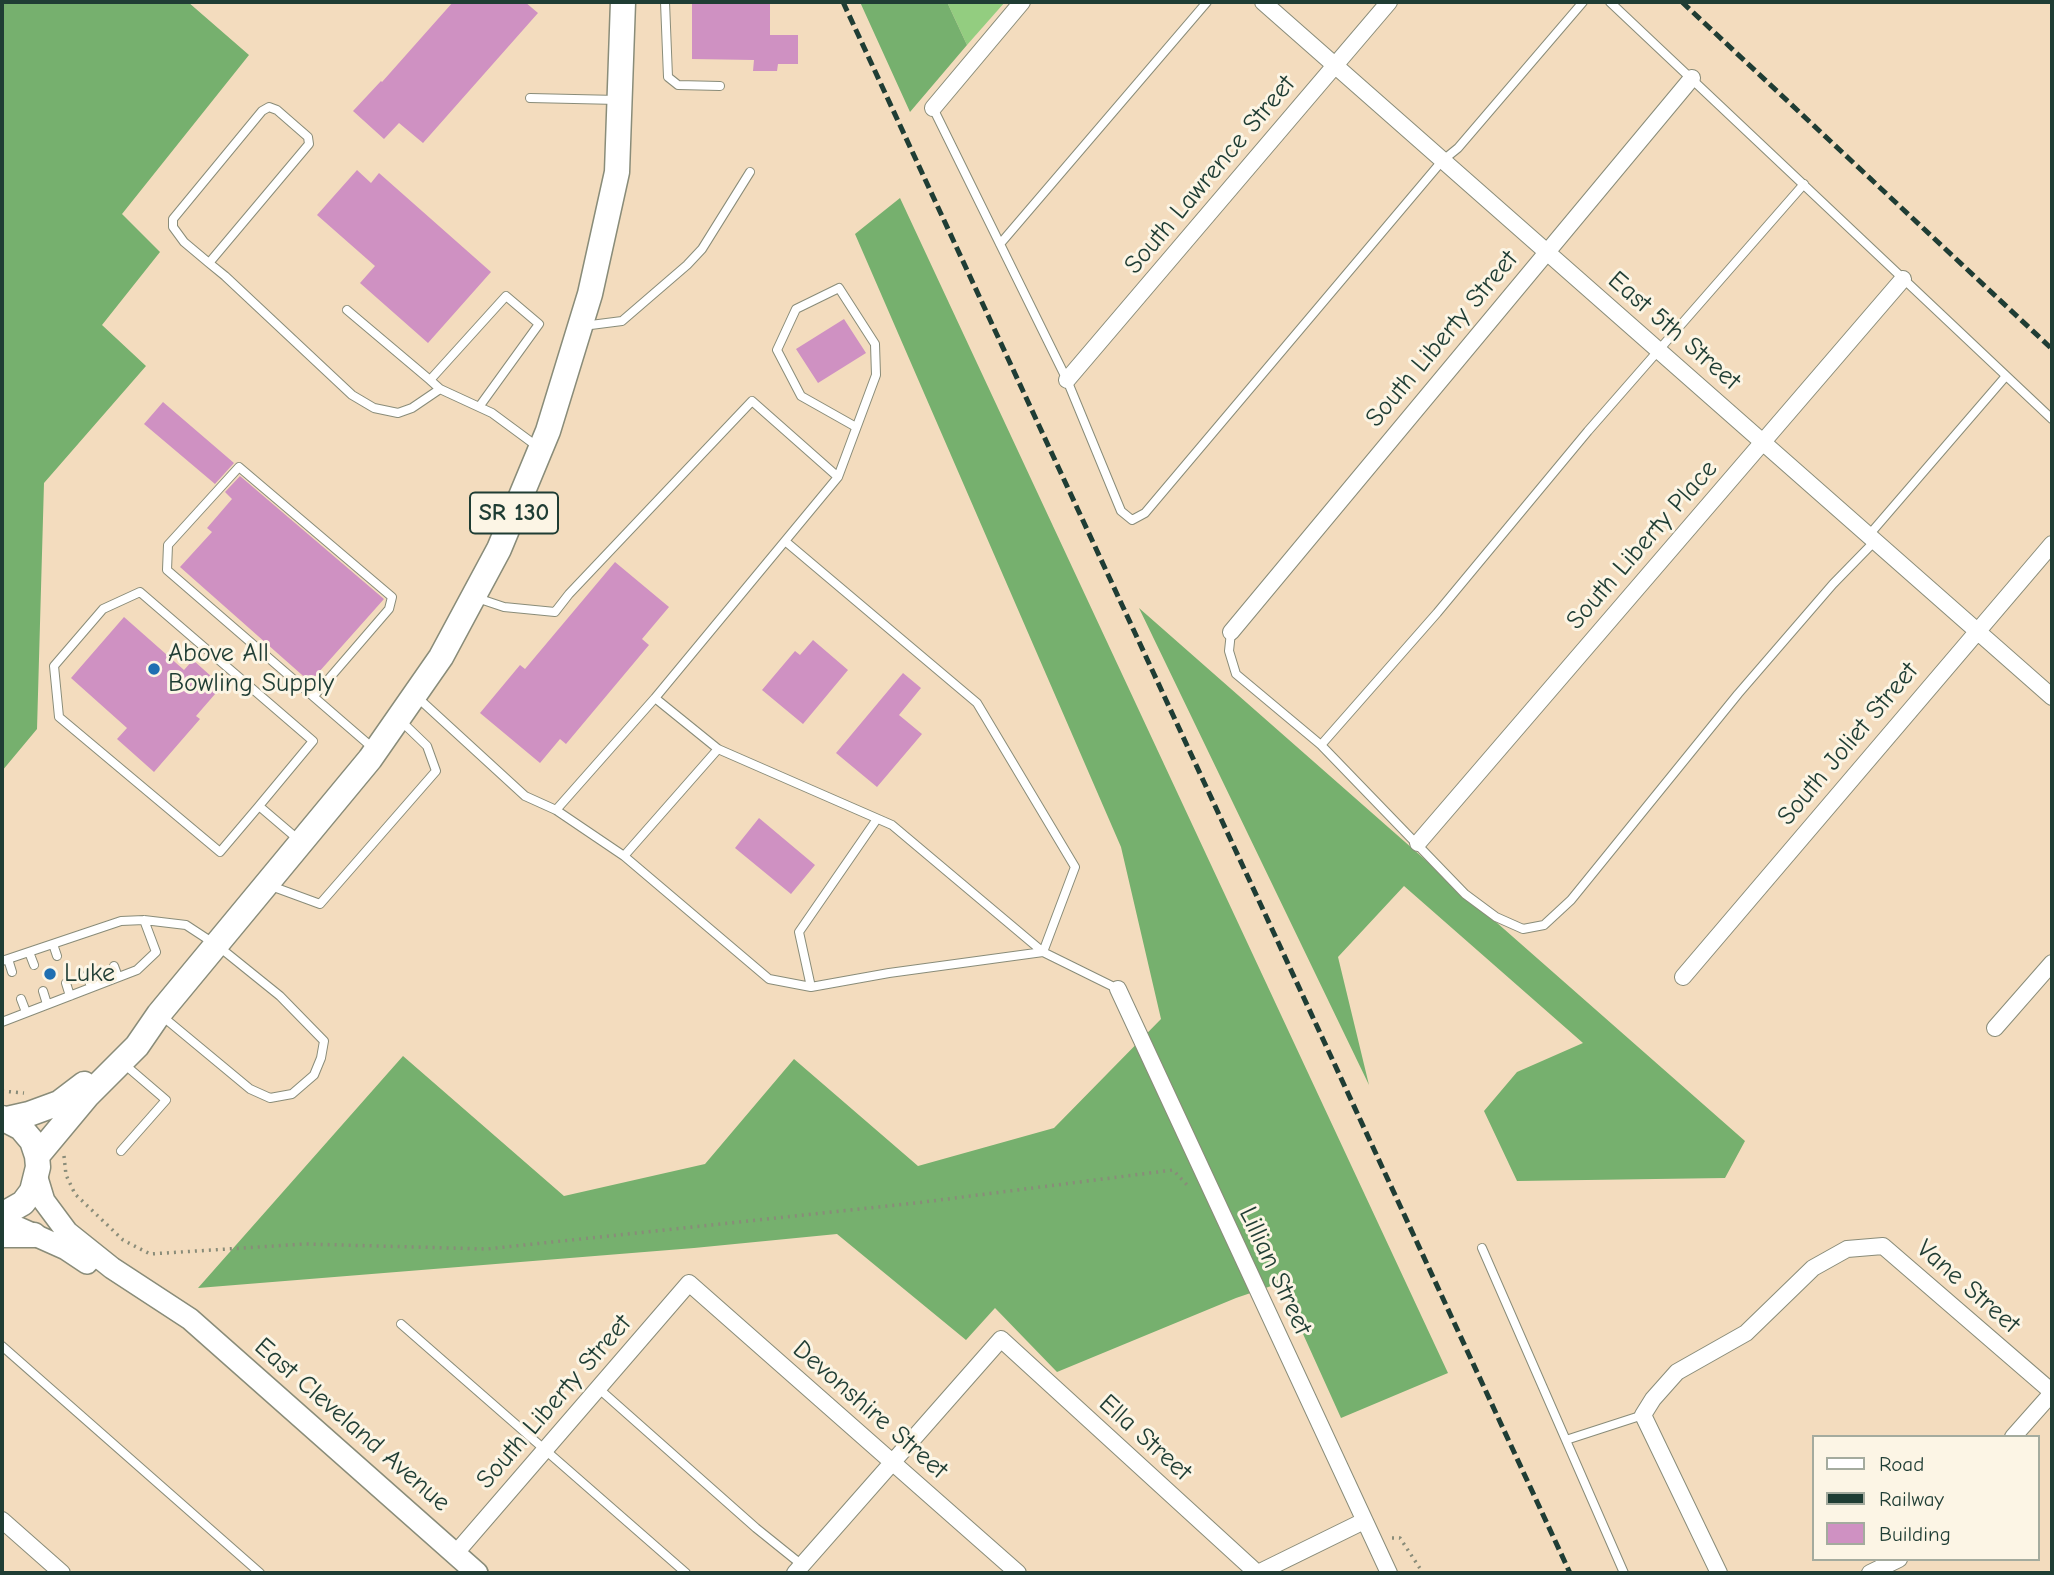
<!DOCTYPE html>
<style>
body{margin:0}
#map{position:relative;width:2054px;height:1575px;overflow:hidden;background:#f3dcbe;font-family:"Comic Neue",sans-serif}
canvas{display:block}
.frame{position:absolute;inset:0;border:4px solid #1f3d34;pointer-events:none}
.legend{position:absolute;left:1812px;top:1435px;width:228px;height:126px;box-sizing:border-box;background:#fcf5e5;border:2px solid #a4ab9e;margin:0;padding:9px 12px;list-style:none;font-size:21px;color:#1f3d34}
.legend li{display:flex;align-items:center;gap:14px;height:35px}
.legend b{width:35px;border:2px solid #a4ab9e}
</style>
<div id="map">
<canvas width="2054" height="1575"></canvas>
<div class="frame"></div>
<ul class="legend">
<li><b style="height:9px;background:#fff"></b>Road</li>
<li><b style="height:9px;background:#1f3d34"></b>Railway</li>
<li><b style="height:19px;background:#cf91c2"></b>Building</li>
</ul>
</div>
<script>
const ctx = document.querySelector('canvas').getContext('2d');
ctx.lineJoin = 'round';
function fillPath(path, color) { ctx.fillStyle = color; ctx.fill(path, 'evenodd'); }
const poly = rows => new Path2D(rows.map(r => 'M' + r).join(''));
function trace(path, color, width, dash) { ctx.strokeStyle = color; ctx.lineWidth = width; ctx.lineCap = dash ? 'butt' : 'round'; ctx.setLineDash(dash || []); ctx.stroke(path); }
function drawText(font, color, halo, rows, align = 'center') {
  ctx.font = font + ' "Comic Neue",sans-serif'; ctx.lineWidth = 6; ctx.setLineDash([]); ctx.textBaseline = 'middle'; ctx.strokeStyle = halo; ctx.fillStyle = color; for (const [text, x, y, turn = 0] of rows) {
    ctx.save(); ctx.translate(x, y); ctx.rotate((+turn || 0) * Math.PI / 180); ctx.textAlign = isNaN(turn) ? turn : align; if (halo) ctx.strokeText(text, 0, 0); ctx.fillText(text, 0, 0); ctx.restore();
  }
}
const green = poly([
 [947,2,1005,2,967,45]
]);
const forest = poly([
 [2,2,188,2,249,55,122,214,160,252,102,325,146,366,44,483,37,729,2,771],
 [860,2,947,2,967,45,910,112],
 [900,198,1448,1373,1341,1418,1280,1283,1236,1298,1057,1372,995,1308,966,1340,837,1234,694,1248,198,1288,403,1056,564,1196,705,1164,794,1059,918,1166,1054,1128,1161,1019,1121,847,855,234],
 [1139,608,1745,1141,1725,1178,1517,1181,1484,1111,1517,1072,1583,1043,1404,886,1338,957,1369,1085]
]);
const building = poly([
 [453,2,525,2,538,13,423,143,399,123,384,139,353,111,381,81,382,82],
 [692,2,770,2,770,35,798,35,798,64,778,64,777,71,753,71,754,60,692,59],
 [357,170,371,183,379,173,491,272,428,343,360,283,375,266,317,215],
 [844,319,866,353,818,383,796,349],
 [163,402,234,463,215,484,144,424],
 [240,476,384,599,310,682,180,567,212,532,207,528,232,499,225,492],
 [615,562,669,607,642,639,649,645,566,744,560,739,540,763,480,713,520,665,525,669],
 [124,617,184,670,193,660,222,686,196,716,200,719,154,772,117,739,127,728,71,678],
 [813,640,848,670,803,724,762,690,795,651,800,655],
 [903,673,921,688,899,715,922,734,877,787,836,753],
 [759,818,815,865,791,894,735,848]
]);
const path = poly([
 [2,1091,24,1093],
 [64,1156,66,1175,75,1194,123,1240,150,1254,305,1244,487,1249,916,1203,1173,1170,1189,1187],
 [1392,1538,1400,1538,1423,1573]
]);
const lane = poly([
 [665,2,668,77,678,85,720,86],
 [1610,2,2052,419],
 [530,98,618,100],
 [933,108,1067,380,1121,511,1132,520,1145,513,1442,161,1458,148,1583,2],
 [1000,244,1207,2],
 [209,263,309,144,308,137,277,110,269,107,262,111,173,219,173,227,184,242,209,263,225,276,352,395,374,408,398,413,412,408,440,389],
 [347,310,430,380],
 [583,326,622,321,687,265,702,249,750,172],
 [479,407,539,324,506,296,430,380,440,389,492,413,538,447],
 [1869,535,2006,376],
 [477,598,504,607,555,612,569,594,752,401,838,477],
 [1231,632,1229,651,1236,674,1321,745,1465,894,1496,917,1523,929,1544,925,1571,900,1738,694,1833,584,1875,541],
 [314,696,389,609,392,597,239,467,168,545,167,570,374,749],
 [417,697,525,796,556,810,624,856,769,979,811,987,889,973,1043,952,1118,989],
 [655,698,838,477,876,375,875,344,839,288,796,309,777,350,801,396,856,427],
 [1321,745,1437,613,1588,431,1804,184],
 [259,806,313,741,140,592,103,609,54,666,59,717,220,852,259,806,300,841],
 [556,810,655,698,718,749,892,825,1043,952,1075,867,977,703,785,541],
 [624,856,718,749],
 [271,886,320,904,436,771,427,746,401,721],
 [53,944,57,956],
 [29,952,34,965],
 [8,959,12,972],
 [2,961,121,921,144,920,186,925,218,946,280,996,324,1041,321,1058,314,1075,292,1094,270,1098,250,1089,162,1016],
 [114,966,118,977],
 [87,975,91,987],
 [66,983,70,996],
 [811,987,799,932,877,819],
 [43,991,47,1004],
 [21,999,26,1012],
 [2,1022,137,970,156,952,144,920],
 [121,1151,166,1100,124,1064],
 [1482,1248,1624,1573],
 [401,1324,686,1573],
 [2,1346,260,1573],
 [598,1388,756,1528,802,1565],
 [1566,1440,1643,1415]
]);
const street = poly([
 [1263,2,2052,697],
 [933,108,1022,2],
 [1067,380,1389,2],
 [1231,632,1692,78],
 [1418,843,1903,279],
 [1683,977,2052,544],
 [1118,989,1389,1573],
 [1995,1028,2052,963],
 [2013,1437,2052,1393],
 [2,1520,62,1573],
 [455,1554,689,1283,1018,1573],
 [795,1573,1001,1339,1257,1573],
 [1258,1573,1364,1521],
 [1719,1573,1643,1415,1653,1399,1677,1372,1746,1333,1813,1268,1847,1249,1883,1246,2052,1392],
 [1870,1573,1899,1559]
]);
const secondary = poly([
 [37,1178,44,1201,67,1232,112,1268,190,1319,477,1573],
 [19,1228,66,1249,87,1263]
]);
const primary = poly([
 [2,1118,21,1128,32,1141,37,1156,38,1167,32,1191,23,1203,2,1215],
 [7,1119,29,1114,59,1103,84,1084],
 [37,1156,87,1096,137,1046,159,1014,370,759,441,657,499,549,548,431,590,294,617,172,623,2],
 [2,1235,34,1235]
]);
const rail = poly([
 [843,2,1570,1573],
 [1682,2,2052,349]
]);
const markers = [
 [154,669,7,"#1f6fb2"],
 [50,974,7,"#1f6fb2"]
];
const shields = [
 [514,513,88]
];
const shieldNames = [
 ["SR 130",514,513]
];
const streetNames = [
 ["South Lawrence Street",1210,175,-50],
 ["East 5th Street",1674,331,41],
 ["South Liberty Street",1442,339,-50],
 ["South Liberty Place",1642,545,-49],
 ["South Joliet Street",1848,744,-50],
 ["Lillian Street",1275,1271,65],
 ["Vane Street",1968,1287,41],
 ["South Liberty Street",554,1402,-49],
 ["Devonshire Street",870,1410,41],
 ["East Cleveland Avenue",352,1425,41],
 ["Ella Street",1145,1438,42]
];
const poiNames = [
 ["Above All",168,654],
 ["Bowling Supply",168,684],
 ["Luke",64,974]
];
fillPath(green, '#93cd80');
fillPath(forest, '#76b06e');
fillPath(building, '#cf91c2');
trace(lane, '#898c79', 10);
trace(street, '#898c79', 18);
trace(secondary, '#898c79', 24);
trace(primary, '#898c79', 27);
trace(path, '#898c79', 3.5, [2, 5]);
trace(lane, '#fff', 8);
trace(street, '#fff', 16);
trace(secondary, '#fff', 21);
trace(primary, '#fff', 24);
trace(rail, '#1f3d34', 5, [10, 5]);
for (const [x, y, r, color] of markers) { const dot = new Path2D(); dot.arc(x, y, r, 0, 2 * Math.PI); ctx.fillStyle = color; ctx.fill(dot); trace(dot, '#fcf5e5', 2.5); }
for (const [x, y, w] of shields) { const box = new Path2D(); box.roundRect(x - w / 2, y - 20.5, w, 41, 5); ctx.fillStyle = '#fcf5e5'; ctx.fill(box); trace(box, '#1f3d34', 2); }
drawText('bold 24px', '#1f3d34', null, shieldNames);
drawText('26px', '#1f3d34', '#fcf5e5', streetNames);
drawText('26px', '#1f3d34', '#fcf5e5', poiNames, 'left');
</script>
